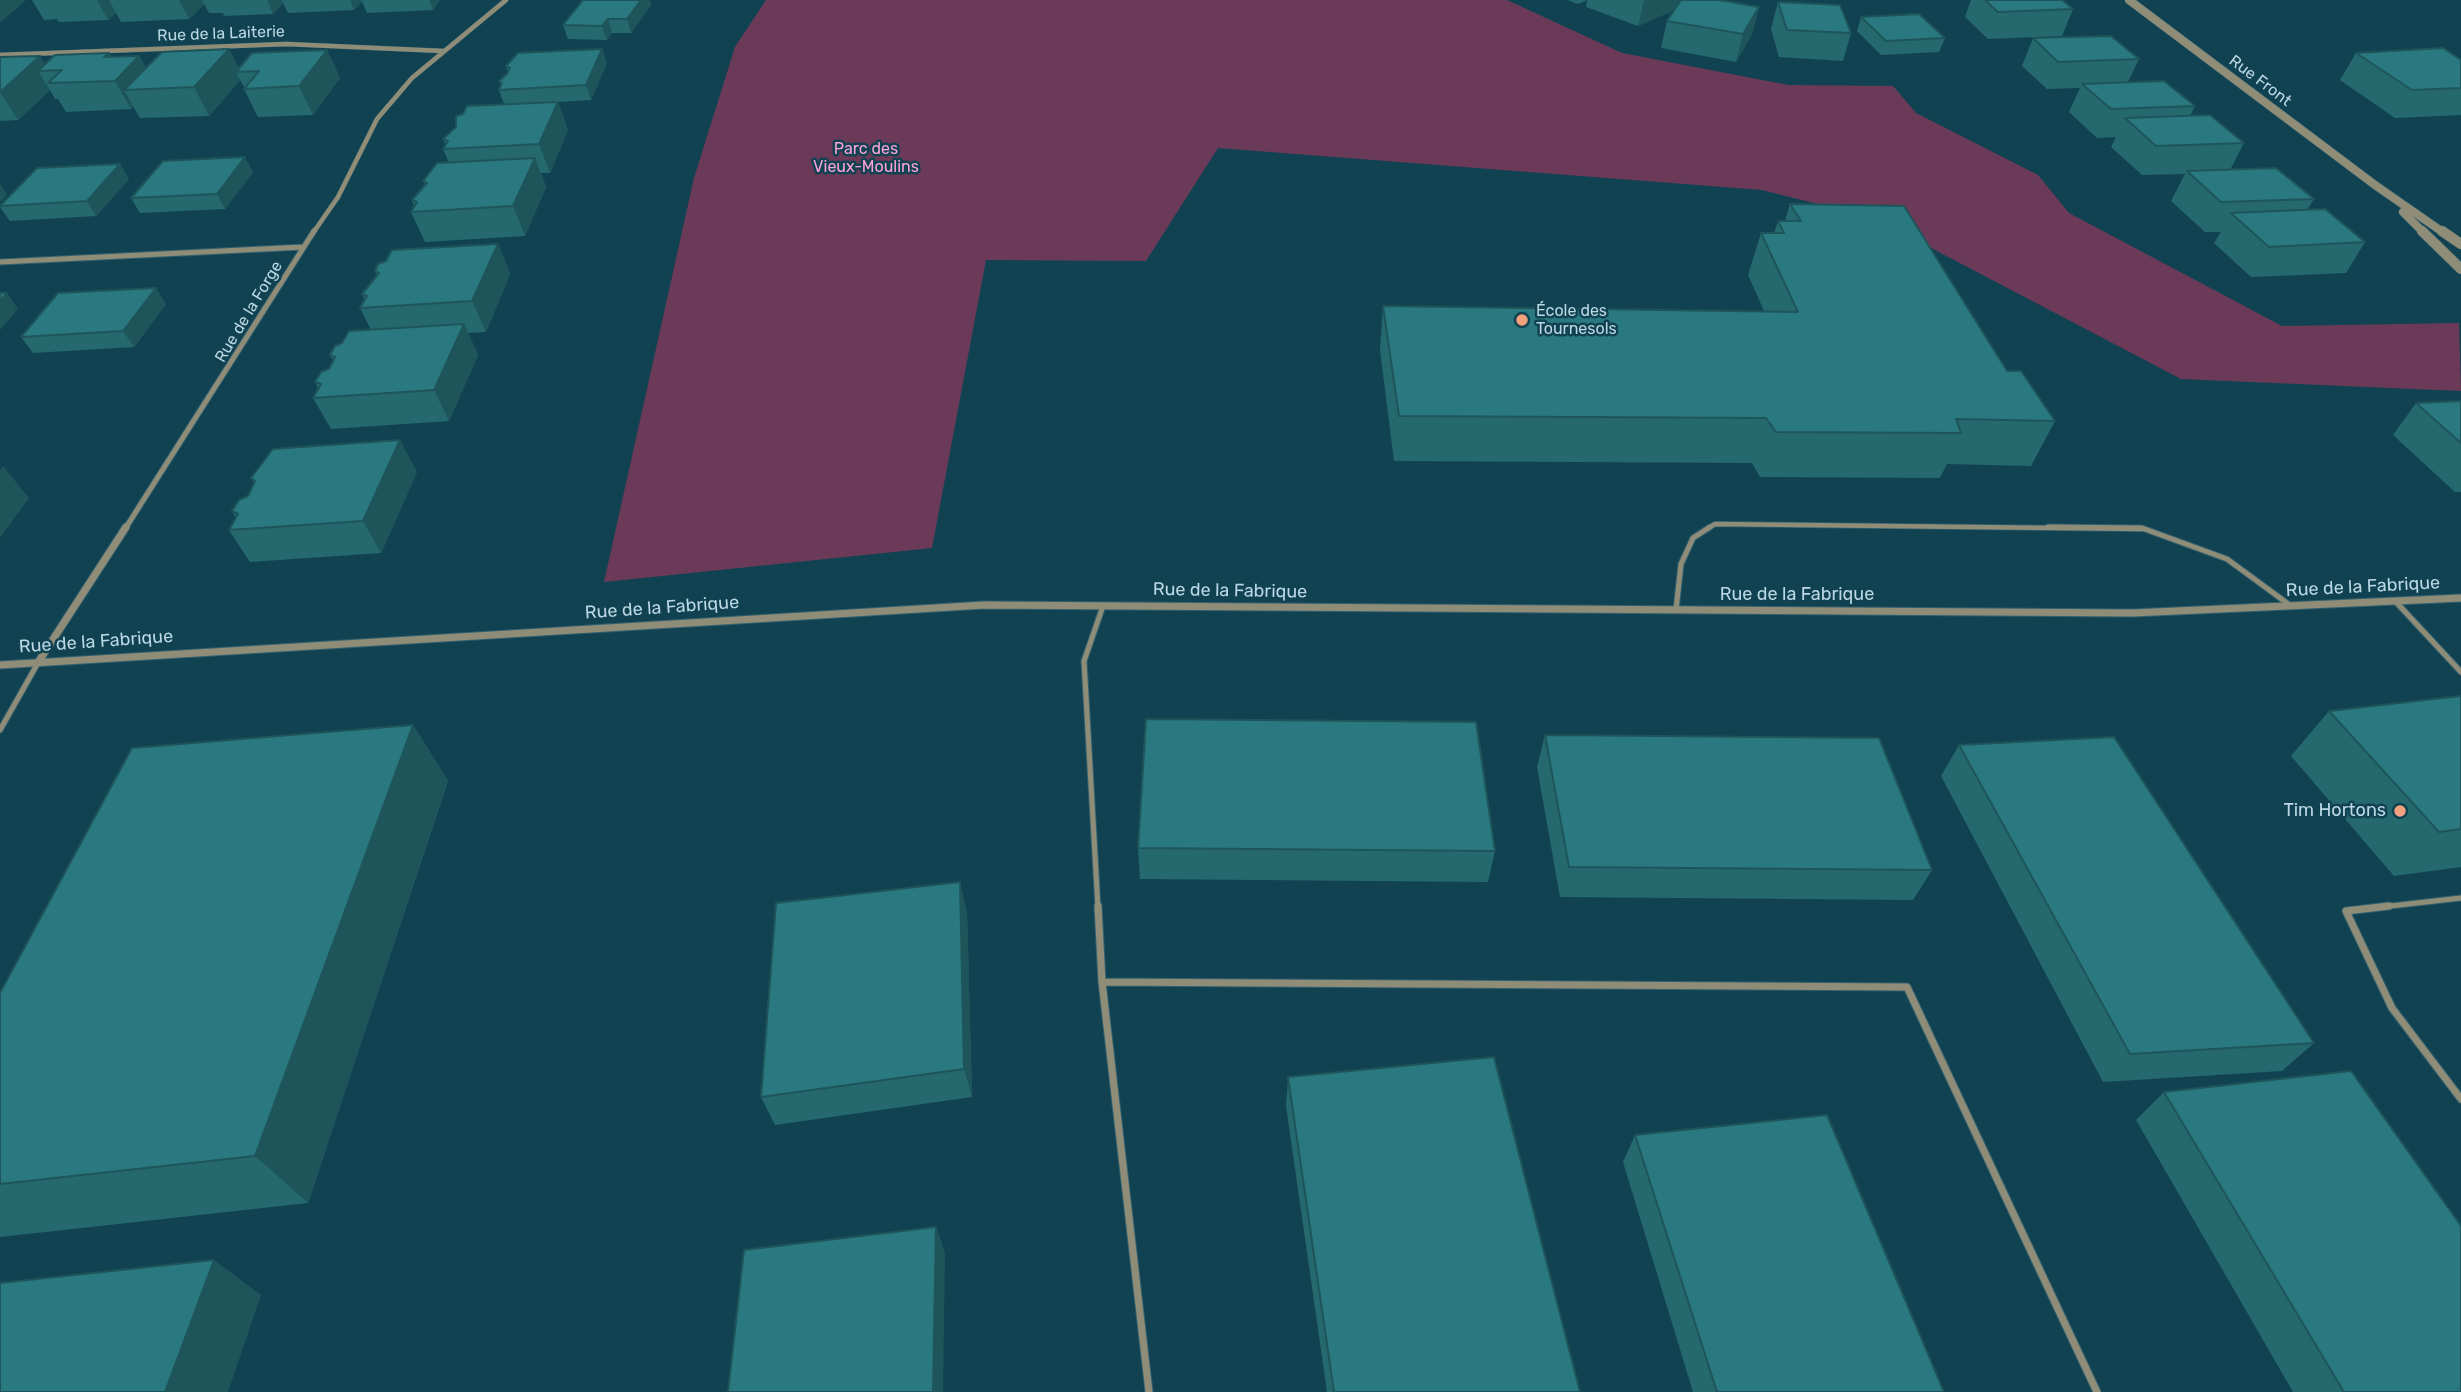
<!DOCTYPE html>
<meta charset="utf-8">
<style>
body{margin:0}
canvas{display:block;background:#114252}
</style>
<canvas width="2461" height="1392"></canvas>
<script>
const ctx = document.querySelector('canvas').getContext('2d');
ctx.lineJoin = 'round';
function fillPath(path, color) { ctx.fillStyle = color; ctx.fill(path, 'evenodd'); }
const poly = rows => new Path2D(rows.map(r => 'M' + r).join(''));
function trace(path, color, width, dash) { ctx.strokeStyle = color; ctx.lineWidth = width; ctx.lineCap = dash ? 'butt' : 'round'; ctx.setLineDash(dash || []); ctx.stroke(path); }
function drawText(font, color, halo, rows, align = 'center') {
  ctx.font = font + ' Rubik,sans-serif'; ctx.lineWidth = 5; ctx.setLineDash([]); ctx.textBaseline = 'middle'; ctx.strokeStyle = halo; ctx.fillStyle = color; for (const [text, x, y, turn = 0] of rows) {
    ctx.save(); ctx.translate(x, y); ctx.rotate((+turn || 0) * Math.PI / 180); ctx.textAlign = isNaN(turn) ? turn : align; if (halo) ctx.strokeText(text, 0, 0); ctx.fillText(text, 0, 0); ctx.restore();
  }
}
const green = poly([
 [766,0,1507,0,1622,53,1788,85,1893,86,1916,113,2038,175,2069,213,2282,326,2459,323,2461,391,2181,379,1874,218,1762,190,1218,148,1146,261,986,260,932,548,604,582,694,178,735,47]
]);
const serviceFar2 = poly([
 [1707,529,1715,524,2144,529]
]);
const serviceFar1 = poly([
 [2048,527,2142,528,2227,559,2291,606],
 [2396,602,2461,672],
 [1676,610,1681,564,1693,538,1710,527],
 [0,730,39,661],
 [1098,908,1084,661,1103,606],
 [2373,908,2461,898]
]);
const service = poly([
 [1098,906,1102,982,1149,1392],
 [2389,906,2346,911,2392,1008,2461,1099],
 [1102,982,1907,987,2097,1392]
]);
const minorFar2 = poly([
 [0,55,286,44,443,51],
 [313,233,338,197,377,119,412,78,506,0]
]);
const minorFar1 = poly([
 [0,262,303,247],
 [125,529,314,231]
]);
const minor = poly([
 [39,661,126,527],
 [0,665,984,605,2133,613,2461,598]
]);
const tertiaryFar1 = poly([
 [2129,0,2375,185,2444,233],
 [2403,212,2424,233]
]);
const tertiary = poly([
 [2422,231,2461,269],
 [2442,231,2461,244]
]);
const wall = poly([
 [32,0,440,0,433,10,367,13,362,1,354,10,288,13,283,3,273,14,224,16,223,13,209,13,204,4,189,19,121,22,116,13,108,20,59,22,57,19,44,20],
 [583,0,650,0,651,5,631,33,612,33,607,40,568,39,563,25],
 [1567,0,1587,0,1578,4],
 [1587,0,1679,0,1677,5,1759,7,1752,34,1736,62,1661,48,1667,21,1674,10,1638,26,1586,7],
 [1971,0,2062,0,2073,9,2062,36,1988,39,1965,17],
 [1778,2,1851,33,1843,61,1779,57,1771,29],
 [1861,17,1945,38,1939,52,1881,55,1857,31],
 [2033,38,2139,59,2128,82,2195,106,2190,116,2244,143,2230,170,2314,199,2307,210,2365,242,2346,273,2251,277,2214,243,2221,232,2205,232,2171,201,2185,174,2142,175,2111,147,2116,137,2097,138,2069,112,2080,88,2047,89,2022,66],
 [229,49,239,69,327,50,340,78,313,115,258,117,244,89,245,88,240,80,209,116,140,118,133,106,131,109,66,112,58,99,55,99,50,90,18,120,0,121,0,57,45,64,109,53,112,57,139,56,146,68],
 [2356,53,2461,60,2461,115,2395,118,2340,80],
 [607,63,591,100,558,102,568,130,550,173,541,173,546,187,525,236,425,242,411,212,414,206,412,200,425,185,423,181,449,163,443,149,446,145,443,139,504,104,499,90,501,86,499,81,507,74,508,72,506,66],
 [253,172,225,209,140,213,131,198],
 [129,179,96,216,10,221,0,207,0,205],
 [1790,204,2007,371,2055,421,2031,466,1947,464,1940,478,1760,477,1752,463,1394,461,1380,350,1383,306,1764,311,1748,275,1761,233,1774,233,1778,221,1785,221],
 [498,244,510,274,486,332,468,333,478,355,449,421,331,429,313,398,318,388,315,382,329,369,333,360,330,355,342,343,371,330,360,308,365,300,362,294,377,276,375,271],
 [166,304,134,347,33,353,21,337],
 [2461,401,2461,492,2455,492,2393,435,2416,403],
 [417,472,381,553,250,562,229,530,236,518,232,511,248,496,254,483,251,478],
 [2461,696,2461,867,2394,876,2291,756,2329,711],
 [413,725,448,781,308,1203,0,1237,0,993],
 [1545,735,1932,870,1913,900,1560,897,1537,767],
 [1959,745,2314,1043,2282,1071,2103,1082,1941,776],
 [1138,848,1495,851,1488,882,1140,879],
 [967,912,972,1097,775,1125,761,1097],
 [1288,1077,1580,1392,1327,1392,1286,1106],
 [2164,1092,2461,1392,2293,1392,2136,1120],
 [1635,1135,1944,1392,1693,1392,1623,1162]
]);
const shadedWall = poly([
 [0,0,26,0,0,23],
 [97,0,109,0,116,13,108,20],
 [179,0,202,0,204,4,189,19],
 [267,0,282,0,283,3,273,14],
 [350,0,361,0,362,1,354,10],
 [429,0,440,0,433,10],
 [641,0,650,0,651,5,631,33,627,19],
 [1644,0,1679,0,1677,9,1638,26],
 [1759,7,1752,34,1736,62,1743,34],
 [608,19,612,33,607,40,602,26],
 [229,49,240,71,236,72,240,80,209,116,194,87],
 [602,49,607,63,591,100,586,85],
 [327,50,340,78,313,115,299,86],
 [109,53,121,74,139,56,154,84,124,90,133,106,131,109,115,81,104,57],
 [40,56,48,70,38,71,50,90,18,120,0,92],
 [558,102,568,130,550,173,539,144],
 [245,157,253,172,225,209,217,194],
 [535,158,546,187,525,236,513,206],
 [120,164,129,179,96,216,87,201],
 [0,184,7,195,0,202],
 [498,244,510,274,486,332,472,301],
 [156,288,166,304,134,347,123,331],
 [7,293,18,309,0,330,0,301],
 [464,324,478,355,449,421,434,390],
 [400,440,417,472,381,553,363,521],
 [3,466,29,498,0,538,0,471],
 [413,725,448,781,308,1203,255,1156],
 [960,882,967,912,972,1097,964,1069],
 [936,1227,945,1252,943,1392,933,1392],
 [214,1260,261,1295,228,1392,165,1392]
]);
const building = poly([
 [583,0,641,0,627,19,608,19,602,26,563,25,583,0],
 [1681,0,1719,0,1759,7,1743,34,1667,21,1681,0],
 [1985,0,2062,0,2073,9,1998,12,1985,0],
 [1778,2,1840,5,1851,33,1787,30,1778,2],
 [1919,14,1945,38,1886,41,1861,17,1919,14],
 [2111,36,2139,59,2058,62,2033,38,2111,36],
 [2443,48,2461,60,2461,88,2412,90,2356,53,2443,48],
 [229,49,194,87,124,90,162,52,229,49],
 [602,49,586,85,499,90,502,83,499,81,507,74,510,68,506,66,518,53,602,49],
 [327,50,299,86,244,89,259,71,236,72,252,53,327,50],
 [109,53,104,57,139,56,115,81,48,83,62,70,38,71,55,55,109,53],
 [40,56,0,92,0,57,40,56],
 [2164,81,2195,106,2111,109,2082,84,2164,81],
 [558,102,539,144,443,149,448,141,443,139,456,127,456,116,463,114,467,106,558,102],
 [2210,115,2244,143,2156,146,2125,118,2210,115],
 [245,157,217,194,131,198,163,161,245,157],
 [535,158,513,206,411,212,417,202,412,200,427,183,423,181,437,163,535,158],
 [120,164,87,201,0,206,37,168,120,164],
 [2276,168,2314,199,2221,202,2187,171,2276,168],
 [1790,204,1904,206,2007,371,2021,371,2055,421,1956,419,1961,433,1776,432,1766,418,1399,416,1383,306,1798,312,1761,233,1784,233,1778,221,1801,221,1790,204],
 [2325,209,2365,242,2269,247,2231,213,2325,209],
 [498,244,472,301,360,308,367,296,362,294,379,273,375,271,378,264,386,261,392,250,498,244],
 [156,288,123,331,21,337,58,293,156,288],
 [0,293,7,293,0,301,0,293],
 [464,324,434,390,313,398,321,384,315,382,321,372,329,369,335,357,330,355,335,346,342,343,349,331,464,324],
 [2461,401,2461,443,2416,403,2461,401],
 [400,440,363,521,229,530,238,514,232,511,239,500,248,496,255,481,251,478,273,449,400,440],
 [2461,696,2461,829,2439,832,2329,711,2461,696],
 [1146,719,1476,722,1495,851,1138,848,1146,719],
 [413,725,255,1156,0,1184,0,993,132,748,413,725],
 [1545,735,1879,738,1932,870,1569,867,1545,735],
 [2114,737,2314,1043,2130,1054,1959,745,2114,737],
 [960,882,964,1069,761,1097,776,903,960,882],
 [1494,1057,1580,1392,1334,1392,1288,1077,1494,1057],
 [2351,1071,2461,1226,2461,1392,2344,1392,2164,1092,2351,1071],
 [1827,1115,1944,1392,1717,1392,1635,1135,1827,1115],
 [936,1227,933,1392,728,1392,744,1250,936,1227],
 [214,1260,165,1392,0,1392,0,1283,214,1260]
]);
const markers = [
 [1522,320,7,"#f2a17e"],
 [2400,811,7,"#f2a17e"]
];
const farStreetnames = [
 ["Rue de la Laiterie",221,34,-2],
 ["Rue Front",2260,81,37],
 ["Rue de la Forge",249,312,-59]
];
const farParknames = [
 ["Parc des",866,149],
 ["Vieux-Moulins",866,167]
];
const farPoinames = [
 ["École des",1536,311],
 ["Tournesols",1536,329]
];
const streetNames = [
 ["Rue de la Fabrique",2363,587,-3],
 ["Rue de la Fabrique",1230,591,1],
 ["Rue de la Fabrique",1797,595],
 ["Rue de la Fabrique",662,608,-4],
 ["Rue de la Fabrique",96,642,-4]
];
const poiNames = [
 ["Tim Hortons",2386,811]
];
fillPath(green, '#6b3a58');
trace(serviceFar2, '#33606f', 6);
trace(serviceFar1, '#33606f', 7);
trace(service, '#33606f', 9);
trace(minorFar2, '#33606f', 5);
trace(minorFar1, '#33606f', 7);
trace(minor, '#33606f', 9);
trace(tertiaryFar1, '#33606f', 9);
trace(tertiary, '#33606f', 11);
trace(serviceFar2, '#8f8d77', 4.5);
trace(serviceFar1, '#8f8d77', 5);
trace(service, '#8f8d77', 7);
trace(minorFar2, '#8f8d77', 4.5);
trace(minorFar1, '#8f8d77', 5);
trace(minor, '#8f8d77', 7);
trace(tertiaryFar1, '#8f8d77', 8);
trace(tertiary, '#8f8d77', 10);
fillPath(wall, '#25686e');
fillPath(shadedWall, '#1e555a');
fillPath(building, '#2b7980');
trace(building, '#1e555a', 2);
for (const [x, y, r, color] of markers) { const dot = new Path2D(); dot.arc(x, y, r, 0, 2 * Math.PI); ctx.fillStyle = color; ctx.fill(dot); trace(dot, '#114252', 2.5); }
drawText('16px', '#bad7e3', '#114252', farStreetnames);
drawText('16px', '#fca2d7', '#114252', farParknames);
drawText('16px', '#bad7e3', '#114252', farPoinames, 'left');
drawText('18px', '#bad7e3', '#114252', streetNames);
drawText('18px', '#bad7e3', '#114252', poiNames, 'right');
</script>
